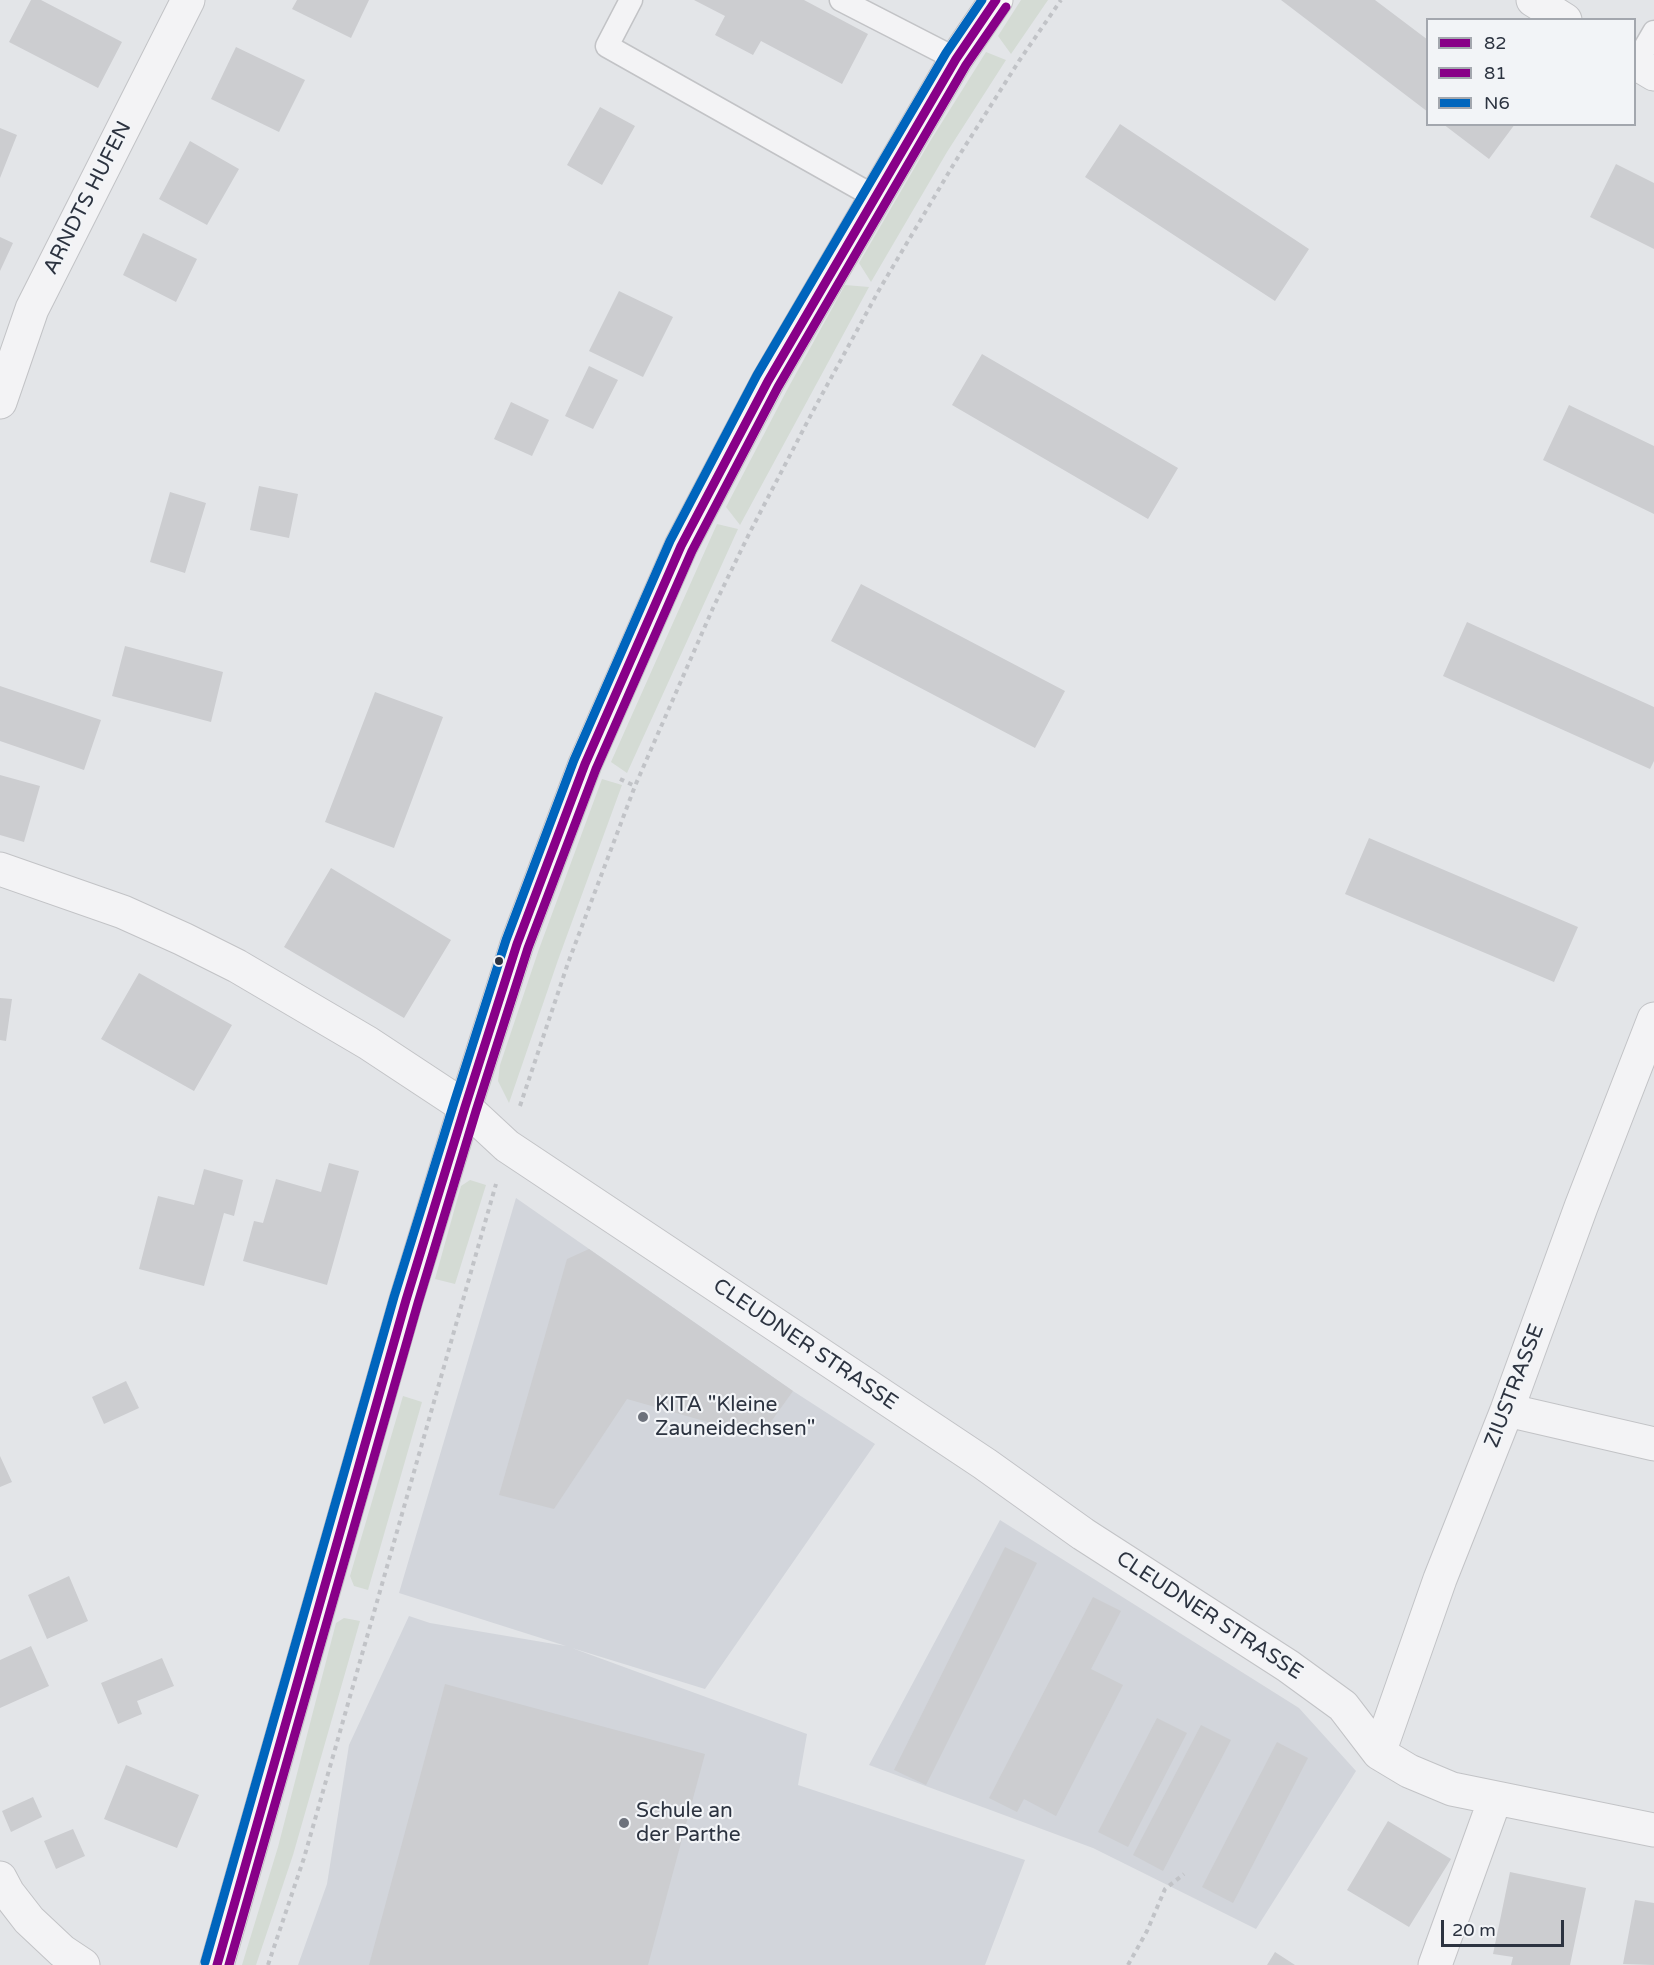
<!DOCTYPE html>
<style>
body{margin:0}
#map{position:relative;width:1654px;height:1965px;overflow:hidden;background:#e3e5e8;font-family:"Varela Round",sans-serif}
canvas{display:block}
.legend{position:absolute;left:1426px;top:18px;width:210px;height:108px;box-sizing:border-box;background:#f2f4f7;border:2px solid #a3a7ae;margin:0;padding:8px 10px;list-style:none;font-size:18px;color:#2c3340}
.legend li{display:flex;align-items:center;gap:12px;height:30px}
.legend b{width:30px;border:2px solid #a3a7ae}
.scale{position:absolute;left:1441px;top:1920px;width:123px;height:27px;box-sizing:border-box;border:3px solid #2c3340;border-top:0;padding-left:8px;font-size:18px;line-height:21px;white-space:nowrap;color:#2c3340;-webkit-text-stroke:4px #f2f4f7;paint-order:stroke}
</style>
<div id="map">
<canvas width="1654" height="1965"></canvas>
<ul class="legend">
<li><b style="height:8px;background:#808"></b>82</li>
<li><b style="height:8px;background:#808"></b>81</li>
<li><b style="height:8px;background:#0065bd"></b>N6</li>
</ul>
<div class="scale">20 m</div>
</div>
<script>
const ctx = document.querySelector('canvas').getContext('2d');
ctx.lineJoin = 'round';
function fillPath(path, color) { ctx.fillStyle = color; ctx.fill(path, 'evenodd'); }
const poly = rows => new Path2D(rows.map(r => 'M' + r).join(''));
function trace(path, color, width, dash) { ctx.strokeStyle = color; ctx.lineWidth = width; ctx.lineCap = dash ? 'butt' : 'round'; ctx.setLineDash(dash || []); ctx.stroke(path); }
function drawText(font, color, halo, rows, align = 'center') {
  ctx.font = font + ' "Varela Round",sans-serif'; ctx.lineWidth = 4.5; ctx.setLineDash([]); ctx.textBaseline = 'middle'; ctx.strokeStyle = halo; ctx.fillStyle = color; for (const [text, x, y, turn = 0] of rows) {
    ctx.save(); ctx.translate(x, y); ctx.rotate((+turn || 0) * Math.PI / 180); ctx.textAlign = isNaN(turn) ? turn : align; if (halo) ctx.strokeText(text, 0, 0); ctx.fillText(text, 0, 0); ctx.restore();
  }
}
const built = poly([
 [516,1198,793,1391,875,1444,705,1689,572,1648,807,1734,798,1785,1025,1860,985,1965,298,1965,327,1884,349,1745,409,1616,430,1623,566,1646,399,1593],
 [1000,1520,1299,1708,1356,1771,1256,1929,1093,1848,869,1765]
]);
const green = poly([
 [1021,0,1048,0,1011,54,998,36],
 [986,52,1006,60,947,152,871,282,859,263,929,143],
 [845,285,869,287,740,525,726,507,787,390],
 [717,524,738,529,627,773,611,762],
 [602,779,622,785,558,960,509,1103,498,1081,500,1065,539,949],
 [470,1180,486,1185,455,1284,435,1279,461,1186],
 [403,1396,422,1402,368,1590,354,1586,350,1576],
 [344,1618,360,1621,293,1855,256,1965,242,1965,278,1847,336,1623]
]);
const building = poly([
 [31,0,41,0,122,42,98,88,9,42],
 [297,0,369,0,351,38,292,9],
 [694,0,804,0,868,34,842,84,761,41,753,55,715,35,725,16],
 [1281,0,1375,0,1428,40,1428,112],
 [236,47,305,80,279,132,211,99],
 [600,107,635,126,602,185,567,165],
 [1120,124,1309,249,1275,301,1085,177],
 [1443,124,1515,124,1489,159],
 [0,128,17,135,0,178],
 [190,141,239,169,207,225,159,199],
 [1616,164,1654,183,1654,249,1590,217],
 [143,233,197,259,176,302,123,275],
 [0,237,13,243,0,271],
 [619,291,673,317,643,377,589,351],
 [982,354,1178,468,1148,519,952,405],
 [589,366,618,380,593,429,565,416],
 [511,402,549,420,532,456,494,439],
 [1569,405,1654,446,1654,514,1543,460],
 [259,486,298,494,289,538,250,530],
 [170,492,206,503,185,573,150,562],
 [861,584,1065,691,1035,748,831,641],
 [1467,622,1654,707,1654,761,1650,769,1443,676],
 [125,646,223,672,211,722,112,696],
 [0,686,101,720,84,770,0,741],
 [375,692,443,717,394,848,325,822],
 [0,775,40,786,24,842,0,835],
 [1369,838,1578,927,1554,982,1345,894],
 [331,868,451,940,404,1018,284,947],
 [139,973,232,1025,194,1091,101,1039],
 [0,998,12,999,6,1041,0,1040],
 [329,1163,359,1171,327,1285,243,1261,254,1221,263,1223,276,1179,321,1192],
 [204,1169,243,1180,234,1216,224,1213,204,1286,139,1269,158,1196,194,1205],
 [589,1249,793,1391,760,1437,627,1399,554,1509,499,1495,567,1259],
 [126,1381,139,1408,104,1424,92,1397],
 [0,1456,12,1482,0,1487],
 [1005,1547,1037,1563,926,1785,894,1770],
 [69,1576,88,1621,47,1639,28,1595],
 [1093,1597,1121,1611,1091,1669,1123,1685,1056,1816,1024,1799,1017,1812,989,1798],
 [31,1646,49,1686,0,1708,0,1660],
 [162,1658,174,1686,137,1701,142,1714,118,1724,101,1683],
 [445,1684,705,1754,648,1965,369,1965],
 [1157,1718,1187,1733,1128,1847,1098,1832],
 [1201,1725,1231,1740,1163,1871,1133,1855],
 [1277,1742,1308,1758,1233,1903,1202,1887],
 [126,1765,199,1795,177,1848,104,1819],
 [33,1797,42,1817,11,1832,2,1811],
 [1388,1821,1451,1859,1409,1927,1347,1890],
 [73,1829,85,1856,56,1869,44,1841],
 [1510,1872,1586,1888,1570,1965,1511,1965,1513,1957,1493,1954],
 [1635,1900,1654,1903,1654,1965,1623,1964],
 [1275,1952,1295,1965,1267,1965]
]);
const path = poly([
 [620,779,635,786],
 [520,1106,568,963,635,786,713,608,750,532,813,411,879,290,955,162,1019,61,1061,0],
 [268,1965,304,1858,496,1184],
 [1128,1965,1147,1931,1165,1889,1184,1874]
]);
const service = poly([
 [631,0,607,46,875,197],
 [841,0,956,59],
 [1636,63,1654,32]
]);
const minor = poly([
 [1533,0,1565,20],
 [1634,62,1654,74],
 [0,402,32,309,188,0],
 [0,869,123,912,183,939,237,966,368,1043,465,1107,507,1146,985,1464,1083,1534,1288,1666,1343,1706,1379,1753,1409,1771,1452,1789,1654,1830],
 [1507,1410,1654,1444],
 [1379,1753,1440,1579,1507,1410,1581,1207,1654,1019],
 [0,1878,8,1893,29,1920,62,1951,83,1965],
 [1435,1965,1495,1799]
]);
const secondary = poly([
 [217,1965,406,1300,465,1107,517,944,585,764,681,546,768,381,956,59,996,0]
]);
const bus1 = poly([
 [217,1965,406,1300,465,1107,517,944,585,764,681,546,768,381,956,59,996,0]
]);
const bus2 = poly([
 [229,1965,418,1303,476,1111,528,948,596,769,692,551,778,387,966,65,1006,7]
]);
const bus3 = poly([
 [205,1962,394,1297,454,1103,506,940,574,760,670,541,757,375,946,53,982,0]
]);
const markers = [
 [499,961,5,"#2c3340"],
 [643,1417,6,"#6c717b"],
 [624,1823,6,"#6c717b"]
];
const streetNames = [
 ["ARNDTS HUFEN",88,198,-63],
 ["CLEUDNER STRASSE",805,1345,34],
 ["ZIUSTRASSE",1515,1386,-69],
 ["CLEUDNER STRASSE",1209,1616,33]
];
const poiNames = [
 ["KITA \"Kleine",655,1405],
 ["Zauneidechsen\"",655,1429],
 ["Schule an",636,1811],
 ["der Parthe",636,1835]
];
fillPath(built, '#d2d5db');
fillPath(green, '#d4dbd4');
fillPath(building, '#cccdd0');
trace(service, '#c2c3c6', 25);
trace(minor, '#c2c3c6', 35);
trace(secondary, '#c2c3c6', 35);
trace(path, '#c1c3c7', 4, [4.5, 4.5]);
trace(service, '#f3f3f5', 22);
trace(minor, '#f3f3f5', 33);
trace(secondary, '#f7f7f7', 33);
trace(bus1, '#808', 9);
trace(bus2, '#808', 9);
trace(bus3, '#0065bd', 9);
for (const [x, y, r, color] of markers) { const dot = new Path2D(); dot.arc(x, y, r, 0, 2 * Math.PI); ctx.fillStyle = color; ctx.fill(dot); trace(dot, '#f2f4f7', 2); }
drawText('21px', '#2c3340', '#f2f4f7', streetNames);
drawText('21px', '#2c3340', '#f2f4f7', poiNames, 'left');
</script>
